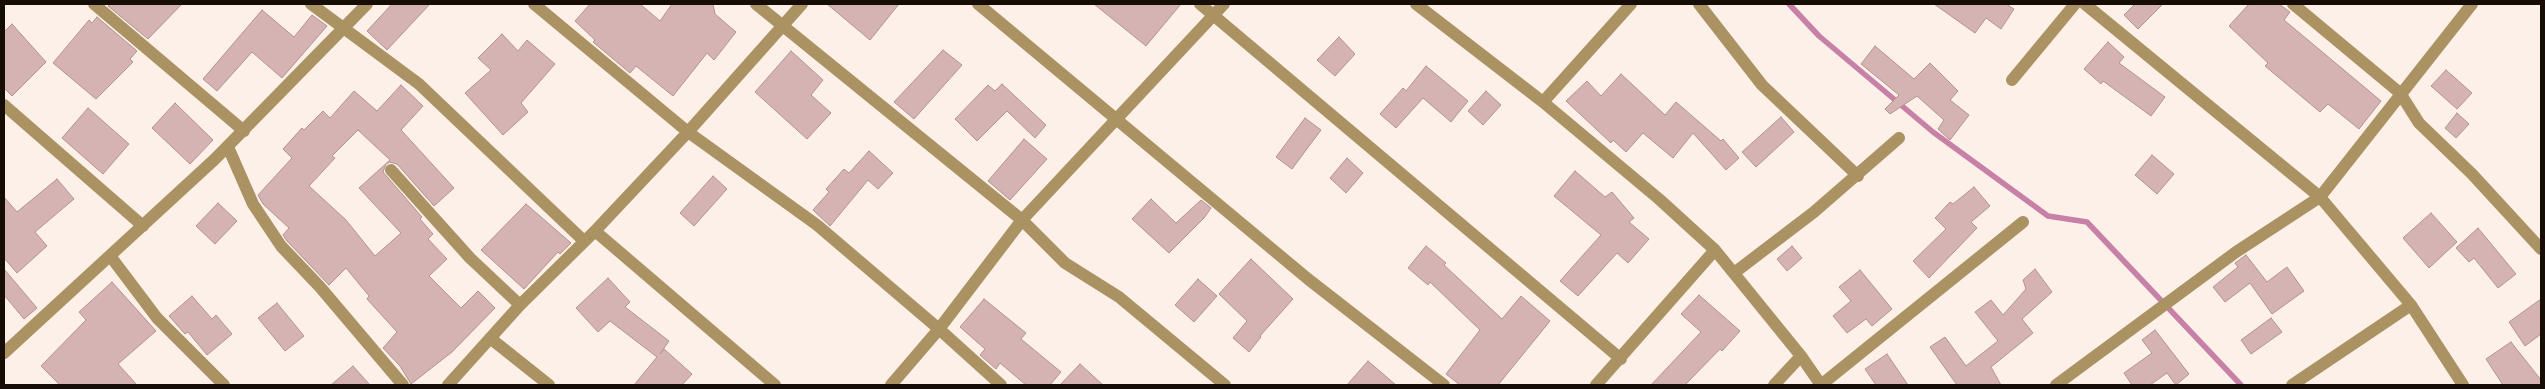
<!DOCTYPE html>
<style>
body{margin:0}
#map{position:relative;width:2545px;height:389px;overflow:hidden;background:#fcf0e9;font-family:Helvetica,sans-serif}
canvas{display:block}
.frame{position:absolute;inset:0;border:5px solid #160d07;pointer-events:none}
</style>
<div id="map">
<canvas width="2545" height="389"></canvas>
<div class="frame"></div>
</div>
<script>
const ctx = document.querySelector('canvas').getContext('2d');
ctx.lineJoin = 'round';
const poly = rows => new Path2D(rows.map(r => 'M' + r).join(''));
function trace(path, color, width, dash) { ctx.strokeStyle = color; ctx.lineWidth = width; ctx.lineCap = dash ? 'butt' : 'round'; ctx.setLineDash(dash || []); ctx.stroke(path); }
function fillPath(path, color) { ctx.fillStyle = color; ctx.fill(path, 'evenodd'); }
const stream = poly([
 [1789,4,1819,36,1933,132,2048,216,2087,222,2241,385]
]);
const building = poly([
 [110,4,182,4,148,39,108,6,110,4],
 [392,4,430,4,387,50,367,31,392,4],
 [590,4,640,4,660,21,672,4,713,4,715,14,736,32,714,60,707,53,673,96,636,66,630,73,593,42,595,40,575,21,590,4],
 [827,4,899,4,870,40,827,4],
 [1094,4,1181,4,1146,46,1094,4],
 [1934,4,2006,4,2014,9,2001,29,1986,18,1975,33,1934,4],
 [2135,4,2163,4,2138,29,2124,15,2135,4],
 [2249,4,2279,4,2290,12,2284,20,2381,101,2359,129,2328,104,2320,112,2265,66,2268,63,2229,26,2249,4],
 [262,10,294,37,312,15,327,26,282,78,252,52,217,91,203,79,262,10],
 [97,17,137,51,130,59,133,62,96,99,53,63,89,20,92,23,97,17],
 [12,24,46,62,12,96,4,88,4,32,12,24],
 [502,34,518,51,527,40,555,64,521,103,528,112,503,135,465,93,491,70,478,58,502,34],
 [1339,37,1355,54,1335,76,1317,60,1339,37],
 [2108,42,2124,57,2119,63,2165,97,2151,116,2103,81,2101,84,2084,69,2108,42],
 [1875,46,1914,79,1930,63,1958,91,1950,100,1969,115,1950,140,1938,129,1944,120,1917,96,1890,114,1885,109,1899,95,1861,64,1875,46],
 [943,50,962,65,914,119,894,102,943,50],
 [791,51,823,80,811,95,831,113,807,139,755,92,791,51],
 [1426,66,1468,101,1451,122,1423,98,1396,128,1380,114,1403,88,1406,91,1426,66],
 [2446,70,2472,93,2457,109,2431,86,2446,70],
 [1621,74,1665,115,1676,102,1721,141,1723,139,1739,158,1726,170,1693,133,1673,158,1643,133,1626,152,1613,140,1611,143,1566,101,1587,81,1601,96,1621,74],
 [1002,84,1046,125,1035,138,1007,111,977,141,955,119,988,85,995,91,1002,84],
 [401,85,423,106,401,130,454,188,434,206,397,164,390,162,386,164,383,172,422,217,420,219,433,234,428,239,447,259,429,276,461,308,478,291,495,308,452,352,411,384,400,366,383,348,397,332,367,299,369,296,346,268,329,285,287,241,283,235,289,228,263,204,258,195,292,158,283,149,302,128,304,130,323,111,330,118,354,91,377,111,401,85],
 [358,130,390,160,359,188,401,233,375,256,346,220,309,186,335,158,332,156,358,130],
 [1486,91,1501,105,1483,125,1468,111,1486,91],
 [175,103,213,140,190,164,152,128,175,103],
 [88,108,129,144,103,174,62,138,88,108],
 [2457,113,2469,124,2456,138,2445,128,2457,113],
 [1781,117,1794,132,1756,167,1742,152,1781,117],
 [1305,118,1321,130,1292,169,1276,157,1305,118],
 [1024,139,1047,159,1010,200,988,181,1024,139],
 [869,151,893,173,878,189,868,180,830,226,813,210,829,192,826,189,844,169,849,173,869,151],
 [2152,155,2174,174,2157,194,2135,175,2152,155],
 [1347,158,1363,173,1346,193,1330,178,1347,158],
 [1575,171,1605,197,1612,192,1634,218,1629,222,1649,239,1628,263,1617,253,1578,296,1560,281,1601,235,1554,196,1575,171],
 [713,176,727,189,694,226,680,213,713,176],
 [57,179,74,199,35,232,47,246,17,273,4,258,4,197,17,212,57,179],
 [1974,187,1990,206,1971,222,1977,228,1929,278,1913,261,1946,229,1935,218,1950,202,1953,204,1974,187],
 [1151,199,1176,223,1201,200,1211,208,1204,218,1169,253,1132,219,1151,199],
 [218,203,237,221,215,244,196,226,218,203],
 [526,204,571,243,560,254,558,252,524,289,481,250,526,204],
 [2431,213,2457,242,2429,268,2403,238,2431,213],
 [2478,228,2516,274,2498,288,2474,258,2469,262,2456,248,2478,228],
 [1426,246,1446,263,1444,265,1502,319,1521,296,1550,321,1498,385,1460,385,1446,374,1480,330,1430,282,1428,285,1408,268,1426,246],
 [1792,246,1802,258,1787,271,1777,259,1792,246],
 [2246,255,2267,282,2287,267,2304,291,2272,314,2250,283,2225,302,2213,287,2238,267,2235,263,2246,255],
 [1251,259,1293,299,1260,336,1261,337,1249,352,1233,338,1247,321,1219,294,1251,259],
 [4,269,37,308,24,319,4,295,4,269],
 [2035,269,2052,292,2022,319,2033,333,1991,367,2001,385,1957,385,1930,347,1945,337,1966,366,1998,341,1975,312,1991,300,2003,315,2026,289,2023,280,2035,269],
 [1860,270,1892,309,1872,326,1866,319,1847,333,1833,316,1851,301,1839,287,1860,270],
 [608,278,630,302,625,307,669,341,660,354,664,349,692,374,682,385,634,385,657,357,610,321,598,332,576,308,608,278],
 [1198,279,1217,296,1194,322,1175,305,1198,279],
 [112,282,156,331,118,364,137,385,60,385,41,366,86,320,79,312,112,282],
 [1699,295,1740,331,1722,351,1720,349,1685,385,1651,385,1701,332,1681,314,1699,295],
 [192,296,212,319,216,315,232,334,207,355,188,332,185,334,169,316,192,296],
 [984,299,1026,333,1021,339,1061,372,1050,385,1026,385,1000,363,996,369,980,355,985,349,960,327,984,299],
 [2541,299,2541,334,2525,346,2509,322,2541,299],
 [277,303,304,336,285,351,258,318,277,303],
 [2271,318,2282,332,2251,354,2241,340,2271,318],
 [2155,330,2189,374,2176,385,2167,373,2150,385,2132,385,2124,373,2152,353,2142,340,2155,330],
 [2511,342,2541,380,2541,385,2503,385,2486,359,2511,342],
 [1887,354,1908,385,1876,385,1865,369,1887,354],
 [1368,361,1396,385,1347,385,1368,361],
 [1080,364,1103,385,1060,385,1080,364],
 [353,366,370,385,331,385,353,366]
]);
const minor = poly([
 [94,4,244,131],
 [311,4,419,84,584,241],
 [534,4,688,132,817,225,939,329,1001,385],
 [756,4,1022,220,1065,263,1119,297,1225,385],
 [978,4,1308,279,1444,385],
 [1200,4,1621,359],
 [1416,4,1543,102,1659,199,1715,250,1801,356,1821,385],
 [1699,4,1762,85,1858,176],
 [2085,4,2320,197,2411,305,2463,385],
 [2293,4,2400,93,2419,123,2472,174,2541,249],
 [2012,80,2075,4],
 [1543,102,1631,4],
 [4,105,143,226],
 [228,147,253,204,281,246,320,287,403,385],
 [391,170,470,258,520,305],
 [595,231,775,385],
 [111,257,157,318,224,385],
 [1734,273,1814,212,1899,138],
 [490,338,549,385],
 [4,353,215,159,367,4],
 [448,385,520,305,595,231,688,132,802,4],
 [891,385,939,329,1022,220,1224,4],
 [1596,385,1715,250],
 [1774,385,1801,356],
 [1821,385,2023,222],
 [2056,385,2236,252,2320,197,2472,4],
 [2292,385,2411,305]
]);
trace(stream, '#c781a7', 5.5);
fillPath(building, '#d6b3b3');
trace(building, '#b39291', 1);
trace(minor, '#aa9262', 12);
</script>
